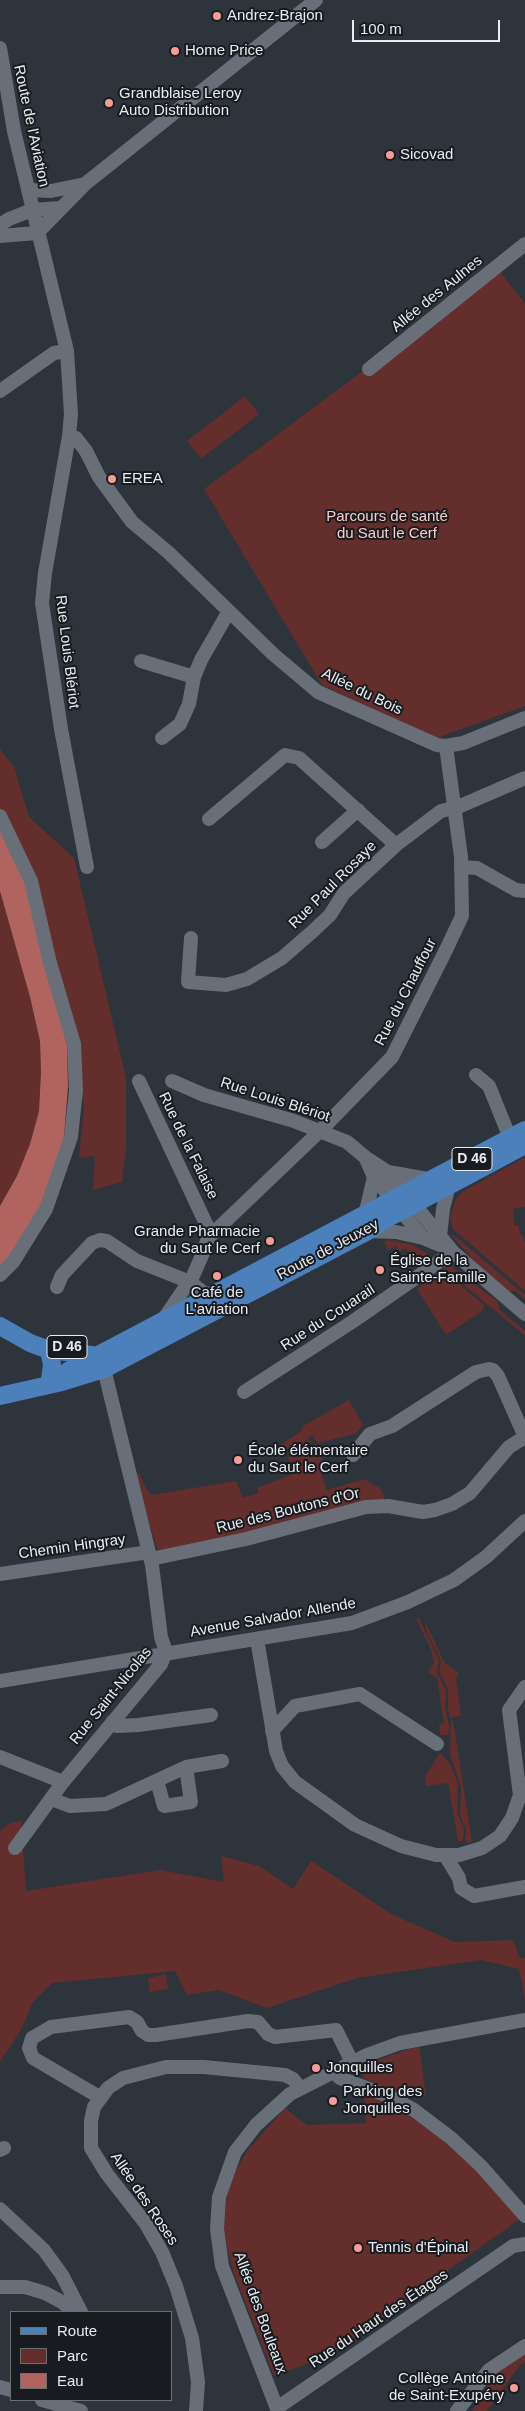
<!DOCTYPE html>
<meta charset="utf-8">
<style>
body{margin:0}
#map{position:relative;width:525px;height:2411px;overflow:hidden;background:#2d343c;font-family:Helvetica,sans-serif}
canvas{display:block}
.legend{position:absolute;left:10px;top:2311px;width:162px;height:90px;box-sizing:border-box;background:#181b1f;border:1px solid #6b6f73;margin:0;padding:6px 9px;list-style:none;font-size:15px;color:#e8ecf1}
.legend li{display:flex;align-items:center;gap:10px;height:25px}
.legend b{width:25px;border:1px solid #6b6f73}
.scale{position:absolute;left:352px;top:20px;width:148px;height:22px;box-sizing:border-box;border:2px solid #e8ecf1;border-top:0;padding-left:6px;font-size:15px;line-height:18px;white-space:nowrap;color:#e8ecf1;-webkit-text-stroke:4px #181b1f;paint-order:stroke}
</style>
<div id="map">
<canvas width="525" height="2411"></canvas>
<ul class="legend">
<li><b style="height:6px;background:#4b80bb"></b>Route</li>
<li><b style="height:14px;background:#642e2c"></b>Parc</li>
<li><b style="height:14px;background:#b1645f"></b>Eau</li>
</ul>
<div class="scale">100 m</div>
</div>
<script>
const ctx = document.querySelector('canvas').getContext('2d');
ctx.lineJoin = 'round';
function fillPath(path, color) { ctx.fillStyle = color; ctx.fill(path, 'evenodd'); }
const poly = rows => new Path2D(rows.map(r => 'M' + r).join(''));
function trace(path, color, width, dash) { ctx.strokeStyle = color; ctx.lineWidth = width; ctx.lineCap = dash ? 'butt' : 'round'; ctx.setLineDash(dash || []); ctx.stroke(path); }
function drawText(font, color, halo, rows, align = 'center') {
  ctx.font = font + ' Helvetica,sans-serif'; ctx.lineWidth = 4; ctx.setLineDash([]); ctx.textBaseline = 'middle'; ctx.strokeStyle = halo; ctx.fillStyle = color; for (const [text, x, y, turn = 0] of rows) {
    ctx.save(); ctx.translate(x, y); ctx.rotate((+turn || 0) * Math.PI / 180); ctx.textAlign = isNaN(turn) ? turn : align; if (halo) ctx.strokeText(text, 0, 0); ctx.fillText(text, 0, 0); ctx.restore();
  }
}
const green = poly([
 [499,270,525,304,525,706,437,738,322,685,204,489],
 [245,396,259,414,201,459,187,441],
 [0,749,14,767,29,817,74,858,126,1078,126,1148,122,1182,93,1190,95,1156,79,1158,84,1107,79,1082,68,1087,67,1048,0,827],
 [0,891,30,997,40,1041,41,1072,39,1111,30,1144,17,1176,0,1206],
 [525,1157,525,1207,513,1209,515,1226,519,1226,520,1235,523,1235,525,1243,525,1291,453,1229,450,1217,455,1201,462,1192],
 [451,1235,454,1235,520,1291,525,1295,525,1299,515,1291,508,1291,477,1264],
 [389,1240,413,1245,429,1255,430,1259,427,1262,409,1254,406,1248,398,1252,396,1246,388,1250,384,1241],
 [445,1264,450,1265,498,1302,499,1309,525,1331,525,1336,441,1266],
 [442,1269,485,1306,481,1312,446,1335,417,1289],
 [349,1400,363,1425,355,1434,318,1443,312,1435,308,1438,312,1443,268,1453,301,1431,303,1426],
 [319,1450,323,1462,318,1464,327,1490,364,1479,380,1488,384,1495,384,1499,382,1502,276,1528,158,1552,134,1474,139,1473,145,1486,151,1495,236,1481,243,1498,258,1493,257,1488,291,1475,288,1457],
 [419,1618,439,1660,437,1672,446,1691,445,1709,450,1729,447,1735,440,1735,439,1725,444,1724,437,1678,428,1672,434,1663,431,1649,416,1619],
 [424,1619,444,1662,459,1673,456,1679,461,1716,450,1718,448,1708,448,1689,439,1672,441,1661,427,1632],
 [453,1720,472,1842,468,1843,465,1841,466,1828,460,1816,461,1787,450,1755,451,1721],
 [440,1753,450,1764,458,1783,457,1814,464,1828,463,1841,458,1841,448,1783,426,1786,425,1776],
 [21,1820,26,1891,160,1870,224,1882,221,1856,259,1866,293,1889,311,1861,393,1915,455,1942,513,1940,519,1957,525,1958,525,2000,519,1969,481,1960,357,1978,267,2008,219,1990,187,1995,175,1971,52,1983,33,2002,22,2028,0,2062,0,1831,8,1824],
 [166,1974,168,1989,150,1992,148,1978],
 [419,2046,426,2096,408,2097,363,2078,363,2071,368,2063],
 [364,2093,378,2096,430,2127,491,2183,520,2219,328,2356,274,2376,234,2274,223,2232,227,2196,234,2174,247,2151,285,2108,307,2125,366,2123],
 [525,2350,525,2362,520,2365,487,2411,472,2411,488,2389,486,2379]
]);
const water = poly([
 [0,827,24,880,67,1045,68,1087,64,1137,52,1184,32,1226,12,1257,0,1268,0,1206,17,1176,30,1144,39,1111,41,1072,40,1041,30,997,0,891]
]);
const minor = poly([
 [0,48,14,131,67,351,71,414,69,436,45,573,42,603,61,729,87,867],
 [28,190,51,191,85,184],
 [0,225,9,219,32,210,61,208],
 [37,233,85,184,316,0],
 [0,236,37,233],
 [369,369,525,244],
 [0,391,54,353,67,351],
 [69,436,76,438,86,451,99,477,132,522,169,553,273,654,318,692,437,745,446,746,463,743,525,718],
 [141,661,194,677],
 [162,738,180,724,189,704,194,677,201,660,229,611],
 [0,816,31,881,50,963,74,1044,76,1090,71,1137,46,1209,13,1262,0,1275],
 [209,819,285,755,299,758,396,845],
 [322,842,358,810],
 [461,867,477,868,516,890,525,891],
 [191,938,188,982,226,985,247,979,282,958,312,932,330,915,344,893,396,845,441,811,458,807,525,778],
 [476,1075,489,1086,510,1138],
 [139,1081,208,1228,208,1238,203,1253,193,1276,163,1320],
 [172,1081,204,1095,294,1121,347,1142,365,1157,388,1172,453,1252,525,1314],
 [365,1157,374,1177,423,1238,450,1249],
 [388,1172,434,1180],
 [365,1215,374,1177],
 [368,1231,396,1232,423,1238],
 [440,1236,443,1209,449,1185],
 [208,1238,321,1130,392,1057,445,952,462,916,461,857,446,746],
 [57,1287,62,1275,92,1243,100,1240,107,1241,137,1261,190,1282,209,1297],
 [244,1392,352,1322,453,1252],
 [151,1559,246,1539,366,1507,388,1506,423,1512,435,1510,452,1504,470,1493,509,1447,525,1437,498,1376,493,1370,489,1369,476,1372,392,1426,370,1434,353,1455],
 [0,1574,149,1552],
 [257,1639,276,1751,282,1766,295,1782,355,1825,401,1846,436,1855,459,1855,482,1848,500,1836,512,1818,520,1795,509,1710,525,1687],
 [0,1681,352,1623,408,1602,454,1580,486,1557,525,1521],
 [112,1722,117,1726,138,1725,211,1715],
 [272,1731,295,1706,360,1694,437,1744],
 [0,1757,63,1782],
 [157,1781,164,1806,191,1802,186,1767],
 [51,1799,70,1806,106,1804,186,1767,222,1761],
 [15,1848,63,1782,161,1664,166,1652,161,1637,152,1565,104,1369],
 [445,1855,459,1878,461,1888,474,1896,525,1887],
 [333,2072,340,2078,388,2096,414,2110,451,2138,481,2166,525,2216],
 [101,2098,33,2058,29,2048,32,2038,51,2027,129,2017,137,2022,142,2031,148,2035,156,2035,248,2021,258,2022,268,2034,275,2037,336,2030,352,2062],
 [0,2150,4,2148],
 [0,2209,44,2250,62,2275,81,2312],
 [0,2287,25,2287,45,2293,62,2302,74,2312],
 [0,2387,11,2390],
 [42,2400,81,2411],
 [277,2408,513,2246,525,2244],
 [196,2411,198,2382,192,2338,176,2286,162,2252,146,2224,107,2174,91,2148,91,2121,94,2107,108,2088,123,2078,166,2067,204,2067,285,2075,293,2079,300,2088],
 [278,2411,222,2266,217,2229,219,2197,235,2152,256,2125,290,2094,367,2055,400,2043,525,2020],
 [457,2411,489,2370,525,2346]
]);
const major = poly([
 [0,1326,30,1343,49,1350,100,1356],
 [49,1350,52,1365,50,1379],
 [68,1371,525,1130],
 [0,1396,62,1382,104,1369,368,1231,386,1219,525,1145]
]);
const markers = [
 [217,16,5,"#f59c96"],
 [175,51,5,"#f59c96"],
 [109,103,5,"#f59c96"],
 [390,155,5,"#f59c96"],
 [112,479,5,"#f59c96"],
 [270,1241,5,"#f59c96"],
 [380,1270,5,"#f59c96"],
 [217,1276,5,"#f59c96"],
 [238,1460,5,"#f59c96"],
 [316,2068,5,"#f59c96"],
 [333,2101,5,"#f59c96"],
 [358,2248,5,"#f59c96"],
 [514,2388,5,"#f59c96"]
];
const shields = [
 [472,1159,40],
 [67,1347,40]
];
const shieldNames = [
 ["D 46",472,1159],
 ["D 46",67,1347]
];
const poiNames = [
 ["Andrez-Brajon",227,16],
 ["Home Price",185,51],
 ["Grandblaise Leroy",119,94],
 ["Auto Distribution",119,111],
 ["Sicovad",400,155],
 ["EREA",122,479],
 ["Grande Pharmacie",260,1232,"right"],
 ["du Saut le Cerf",260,1249,"right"],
 ["Église de la",390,1261],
 ["Sainte-Famille",390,1278],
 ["Café de",217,1293,"center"],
 ["L'aviation",217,1310,"center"],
 ["École élémentaire",248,1451],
 ["du Saut le Cerf",248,1468],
 ["Jonquilles",326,2068],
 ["Parking des",343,2092],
 ["Jonquilles",343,2109],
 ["Tennis d'Épinal",368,2248],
 ["Collège Antoine",504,2379,"right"],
 ["de Saint-Exupéry",504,2396,"right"]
];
const streetNames = [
 ["Route de l'Aviation",31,126,78],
 ["Allée des Aulnes",437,294,-39],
 ["Rue Louis Blériot",67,652,83],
 ["Allée du Bois",362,692,26],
 ["Rue Paul Rosaye",333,885,-45],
 ["Rue du Chauffour",406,992,-63],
 ["Rue Louis Blériot",275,1100,18],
 ["Rue de la Falaise",188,1146,64],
 ["Route de Jeuxey",328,1250,-28],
 ["Rue du Couarail",328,1318,-33],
 ["Rue des Boutons d'Or",288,1511,-14],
 ["Chemin Hingray",72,1547,-8],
 ["Avenue Salvador Allende",273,1618,-10],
 ["Rue Saint-Nicolas",111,1696,-51],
 ["Allée des Roses",144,2199,56],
 ["Allée des Bouleaux",260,2313,70],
 ["Rue du Haut des Étages",379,2319,-34]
];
const parkNames = [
 ["Parcours de santé",387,517],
 ["du Saut le Cerf",387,534]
];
fillPath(green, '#642e2c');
fillPath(water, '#b1645f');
trace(minor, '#686f78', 14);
trace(major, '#4b80bb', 18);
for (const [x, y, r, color] of markers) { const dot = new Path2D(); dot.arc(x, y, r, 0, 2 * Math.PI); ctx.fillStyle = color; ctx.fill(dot); trace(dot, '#181b1f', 2); }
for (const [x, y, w] of shields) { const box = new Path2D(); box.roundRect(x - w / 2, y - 11.5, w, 23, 4); ctx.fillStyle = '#181b1f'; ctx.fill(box); trace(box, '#e8ecf1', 1); }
drawText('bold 14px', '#e8ecf1', null, shieldNames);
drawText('15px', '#e8ecf1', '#181b1f', poiNames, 'left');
drawText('15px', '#e8ecf1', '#181b1f', streetNames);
drawText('15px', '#fbcdc9', '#181b1f', parkNames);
</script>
